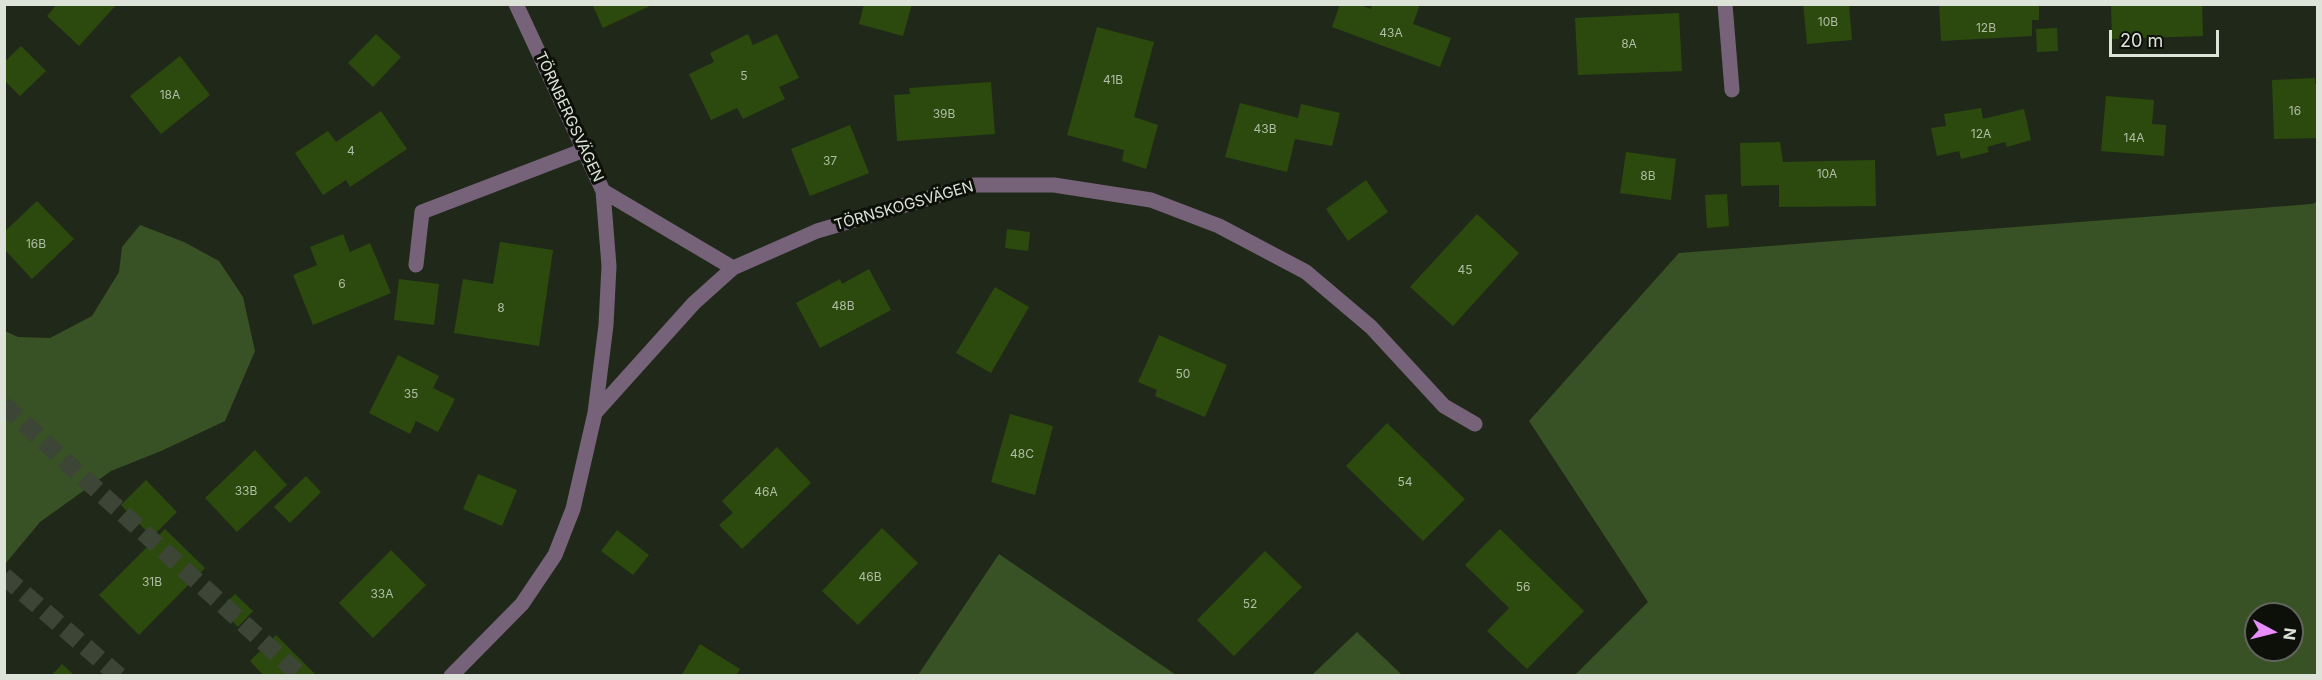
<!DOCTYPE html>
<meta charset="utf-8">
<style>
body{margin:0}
#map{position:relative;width:2322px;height:680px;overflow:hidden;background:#202919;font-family:Inter,sans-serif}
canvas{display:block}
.frame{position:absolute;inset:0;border:6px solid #dde3d9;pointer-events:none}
.north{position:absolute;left:2244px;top:602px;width:60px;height:60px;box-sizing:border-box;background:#0c1009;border:2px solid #60645c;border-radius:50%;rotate:97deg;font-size:16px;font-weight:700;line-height:24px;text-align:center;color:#dde3d9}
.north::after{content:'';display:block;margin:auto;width:21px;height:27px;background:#e98dfe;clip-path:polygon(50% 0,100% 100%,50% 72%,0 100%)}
.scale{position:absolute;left:2109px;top:30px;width:110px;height:27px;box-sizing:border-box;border:3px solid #dde3d9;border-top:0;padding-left:8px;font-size:18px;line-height:21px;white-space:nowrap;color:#dde3d9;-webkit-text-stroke:4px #0c1009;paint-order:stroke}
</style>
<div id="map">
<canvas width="2322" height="680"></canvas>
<div class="frame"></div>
<div class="north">N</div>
<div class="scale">20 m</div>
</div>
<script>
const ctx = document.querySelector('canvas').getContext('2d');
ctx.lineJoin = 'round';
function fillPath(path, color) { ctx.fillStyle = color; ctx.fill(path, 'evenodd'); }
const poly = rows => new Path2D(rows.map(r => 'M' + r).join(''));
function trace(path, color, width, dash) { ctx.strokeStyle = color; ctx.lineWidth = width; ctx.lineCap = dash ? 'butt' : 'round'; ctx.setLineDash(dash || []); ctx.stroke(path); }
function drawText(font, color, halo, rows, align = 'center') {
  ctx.font = font + ' Inter,sans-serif'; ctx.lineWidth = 6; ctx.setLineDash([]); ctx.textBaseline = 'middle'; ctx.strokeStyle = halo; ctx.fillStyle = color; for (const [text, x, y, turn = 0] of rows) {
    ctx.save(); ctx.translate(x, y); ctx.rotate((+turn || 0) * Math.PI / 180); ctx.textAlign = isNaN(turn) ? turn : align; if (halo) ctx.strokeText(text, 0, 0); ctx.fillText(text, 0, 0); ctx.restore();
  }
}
const green = poly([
 [2317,202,2317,675,1575,675,1648,602,1529,421,1679,253,2312,204],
 [2256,614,2292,614,2292,650,2256,650],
 [140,225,184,242,219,261,243,297,255,351,225,421,161,451,111,471,40,522,5,564,5,331,18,337,50,338,92,316,119,272,122,247],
 [999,554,1176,675,918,675],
 [1357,632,1402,675,1312,675]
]);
const building = poly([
 [57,4,117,4,79,46,47,16],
 [592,4,654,4,603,28],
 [864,4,912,4,903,36,859,24],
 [1340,4,1358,4,1371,9,1372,4,1420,4,1413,24,1451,38,1440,67,1332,27],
 [1803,4,1849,4,1852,40,1807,44],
 [1939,4,2039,4,2039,20,2032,20,2032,36,1941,41],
 [2111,4,2202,4,2203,36,2112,39],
 [1679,13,1682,71,1578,75,1575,18],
 [1097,27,1154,42,1134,117,1158,125,1146,169,1122,161,1124,150,1067,135],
 [2057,28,2058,51,2037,52,2036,29],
 [376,34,401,57,373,87,348,63],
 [748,34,753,45,777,34,799,78,779,87,785,99,743,119,737,108,711,120,689,74,714,62,710,53],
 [21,46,46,71,20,96,4,80,4,62],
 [180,56,210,95,161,134,130,96],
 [2315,78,2315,84,2318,84,2318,138,2274,139,2272,80],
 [991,82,995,134,897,141,894,95,910,94,909,88],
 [2106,96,2154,100,2152,124,2166,125,2164,156,2101,151],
 [1240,103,1298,118,1301,104,1340,113,1332,146,1295,139,1287,172,1225,157],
 [1981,108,1983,119,2024,109,2031,140,2007,147,2005,142,1987,147,1989,152,1961,159,1959,151,1937,156,1931,128,1946,126,1944,114],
 [381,111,407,149,350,187,346,180,323,195,295,153,328,131,336,142],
 [850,125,869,173,810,196,791,149],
 [1780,142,1783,162,1875,160,1876,206,1779,207,1779,185,1741,186,1740,143],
 [1626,152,1676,159,1671,200,1620,193],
 [1366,180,1388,212,1348,241,1326,209],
 [1727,194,1729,226,1707,228,1705,195],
 [37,201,74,239,32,279,4,249,4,232],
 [1477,214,1519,253,1453,326,1410,287],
 [1007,229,1030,232,1028,251,1005,248],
 [343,234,350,252,370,243,391,293,313,325,293,275,317,265,310,247],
 [500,242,553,250,539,346,454,333,463,279,493,284],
 [869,269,891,310,820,348,796,303,840,279,842,284],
 [399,279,439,284,434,325,394,320],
 [995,287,1029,307,991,373,956,353],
 [1159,335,1227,365,1205,417,1155,396,1157,390,1138,382],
 [398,355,439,376,433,388,455,399,438,432,416,421,410,434,369,413],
 [1010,414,1053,426,1035,495,991,482],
 [1387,423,1465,499,1423,541,1346,466],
 [777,447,811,483,742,549,719,525,733,513,722,501],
 [255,450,287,485,237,532,205,498],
 [478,474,517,490,502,526,463,509],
 [306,476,321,492,290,523,274,507],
 [146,480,177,512,152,537,121,505],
 [882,528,918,563,858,625,822,591],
 [165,529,205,568,139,635,99,595],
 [1500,529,1584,611,1527,669,1487,631,1509,608,1465,565],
 [617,530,649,555,633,575,601,551],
 [391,550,426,585,373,638,339,603],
 [1265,551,1302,587,1234,656,1197,620],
 [235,594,253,611,238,627,220,609],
 [276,635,317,676,264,676,250,661],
 [700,644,740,669,736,676,681,676],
 [62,664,75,676,51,676]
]);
const highwayTunnel = poly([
 [4,405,301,676],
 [4,576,119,676]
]);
const minor = poly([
 [516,4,603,191,609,266,606,325,595,413],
 [1725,4,1732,90],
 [603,191,733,268],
 [416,265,422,212,584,150],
 [451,676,522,604,555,555,573,509,595,413,694,303,733,268,817,231,973,185,1054,185,1151,200,1219,226,1306,272,1371,327,1444,406,1475,424]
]);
const numberNames = [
 ["10B",1828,22],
 ["12B",1986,28],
 ["43A",1391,33],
 ["8A",1629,44],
 ["5",744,76],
 ["41B",1113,80],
 ["18A",170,95],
 ["16",2295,111],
 ["39B",944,114],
 ["43B",1265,129],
 ["12A",1981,134],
 ["14A",2134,138],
 ["4",351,151],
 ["37",830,161],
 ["10A",1827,174],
 ["8B",1648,176],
 ["16B",36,244],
 ["45",1465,270],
 ["6",342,284],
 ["48B",843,306],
 ["8",501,308],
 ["50",1183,374],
 ["35",411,394],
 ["48C",1022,454],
 ["54",1405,482],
 ["33B",246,491],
 ["46A",766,492],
 ["46B",870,577],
 ["31B",152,582],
 ["56",1523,587],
 ["33A",382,594],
 ["52",1250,604]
];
const streetNames = [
 ["TÖRNBERGSVÄGEN",569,117,65],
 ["TÖRNSKOGSVÄGEN",904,206,-16]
];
fillPath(green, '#395225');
fillPath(building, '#2c4a0d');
trace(highwayTunnel, '#3c4536', 18, [18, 9]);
trace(minor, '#76637a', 15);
drawText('12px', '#b1bda6', null, numberNames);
drawText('15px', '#dde3d9', '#0c1009', streetNames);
</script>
